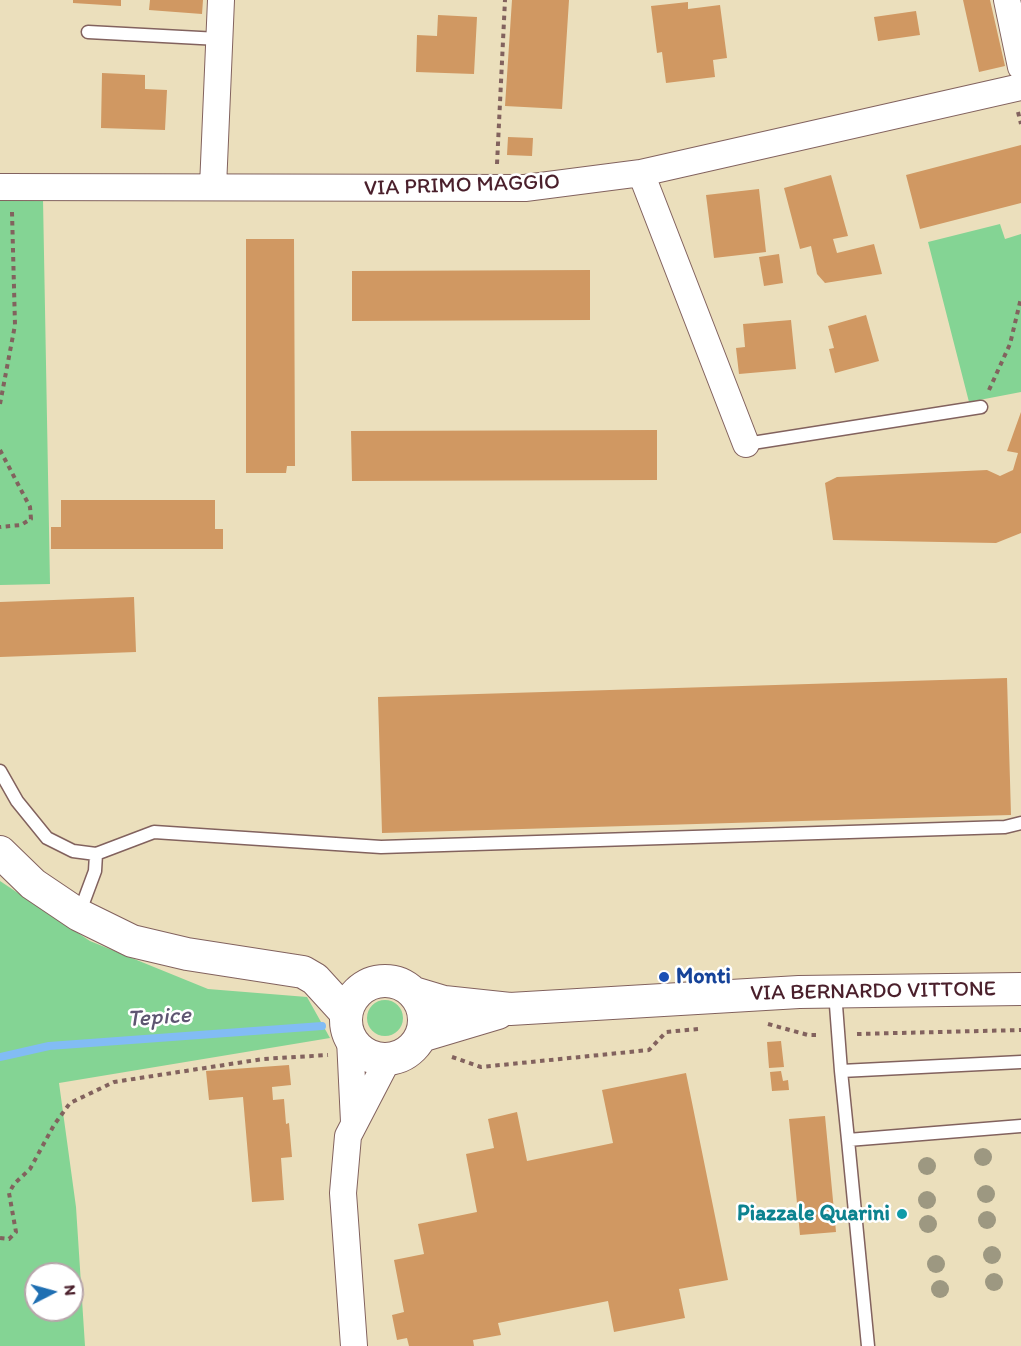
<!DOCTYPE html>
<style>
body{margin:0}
#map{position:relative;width:1021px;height:1346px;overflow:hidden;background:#ebdfbc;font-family:Itim,sans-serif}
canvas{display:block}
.north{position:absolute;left:24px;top:1262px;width:60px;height:60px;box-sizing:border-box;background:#fff;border:2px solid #b7a5aa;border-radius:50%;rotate:84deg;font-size:16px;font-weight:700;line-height:24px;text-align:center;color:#4a1f2b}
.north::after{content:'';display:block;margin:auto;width:21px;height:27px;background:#1f6fb2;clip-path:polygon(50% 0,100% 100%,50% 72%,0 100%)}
</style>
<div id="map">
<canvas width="1021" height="1346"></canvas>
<div class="north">N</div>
</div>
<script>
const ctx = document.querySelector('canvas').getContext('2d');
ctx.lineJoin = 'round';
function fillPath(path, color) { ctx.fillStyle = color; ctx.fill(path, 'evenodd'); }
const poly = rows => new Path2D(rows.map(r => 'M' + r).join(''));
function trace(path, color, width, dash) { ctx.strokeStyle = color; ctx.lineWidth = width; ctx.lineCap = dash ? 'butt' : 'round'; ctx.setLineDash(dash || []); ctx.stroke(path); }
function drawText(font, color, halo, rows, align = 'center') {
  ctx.font = font + ' Itim,sans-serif'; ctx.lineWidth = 5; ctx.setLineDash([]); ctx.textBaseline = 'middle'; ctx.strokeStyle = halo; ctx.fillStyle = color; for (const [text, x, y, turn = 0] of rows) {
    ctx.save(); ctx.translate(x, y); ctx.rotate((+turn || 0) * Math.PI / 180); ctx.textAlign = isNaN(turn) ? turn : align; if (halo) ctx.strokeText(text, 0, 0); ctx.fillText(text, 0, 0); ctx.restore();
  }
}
const green = poly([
 [43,199,50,584,0,585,0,200],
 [1000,224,1005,239,1021,234,1021,392,969,402,928,242],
 [0,881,90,941,208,989,307,997,330,1038,59,1083,76,1207,85,1346,0,1346],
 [36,1274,72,1274,72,1310,36,1310],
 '367 1018a18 18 0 1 1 36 0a18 18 0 1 1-36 0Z'
]);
const stream = poly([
 [0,1057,49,1046,322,1026]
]);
const building = poly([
 [73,0,121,0,121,6,73,3],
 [150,0,203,0,202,14,149,10],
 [512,0,569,0,562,109,505,106],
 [963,0,990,0,1005,66,979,72],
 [688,2,688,9,720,5,727,58,713,60,715,77,666,83,662,52,657,53,651,6],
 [916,11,920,35,878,41,874,17],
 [438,15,477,17,474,74,416,72,417,35,437,36],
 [102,73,145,75,145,89,167,90,165,130,101,128],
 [508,137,533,138,532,156,507,155],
 [1021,145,1021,203,920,229,906,175],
 [831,175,848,236,833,239,837,253,874,244,882,274,825,283,817,274,811,246,800,249,784,188],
 [759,189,766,252,714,258,706,195],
 [246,239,294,239,295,466,287,466,286,473,246,473],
 [779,254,783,283,764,286,759,257],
 [590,270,590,320,352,321,352,271],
 [866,315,879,361,835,373,829,349,834,348,828,326],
 [791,320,796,369,739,374,736,348,745,347,743,324],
 [1021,412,1021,533,996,543,833,540,825,483,837,477,987,470,1000,476,1013,470,1018,453,1007,451],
 [657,430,657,480,352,481,351,431],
 [61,500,215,500,215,529,223,529,223,549,51,549,51,527,61,527],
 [134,597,136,652,0,657,0,602],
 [1007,678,1011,815,382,833,378,697],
 [781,1041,784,1067,769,1068,767,1042],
 [289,1065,291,1085,272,1087,273,1100,284,1099,286,1124,289,1123,292,1157,281,1158,284,1200,252,1202,243,1097,209,1100,206,1071],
 [781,1071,783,1081,788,1080,789,1090,772,1091,770,1072],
 [686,1073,728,1280,679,1289,685,1318,614,1332,608,1301,498,1323,501,1335,473,1340,474,1346,409,1346,407,1338,397,1340,392,1315,404,1312,394,1260,424,1254,418,1224,477,1212,466,1154,494,1148,488,1119,517,1112,527,1161,613,1143,602,1090],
 [825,1116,836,1232,800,1235,789,1119]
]);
const path = poly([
 [1018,112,1021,124],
 [497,164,505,0],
 [989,390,1010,344,1021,298],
 [0,404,15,325,12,212],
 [0,450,30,507,31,519,21,525,0,527],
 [768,1024,808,1035,819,1035],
 [857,1034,1021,1030],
 [452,1057,481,1067,649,1050,666,1032,698,1029],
 [0,1238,9,1239,16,1232,9,1193,14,1184,30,1169,54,1125,70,1103,114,1082,263,1059,328,1055]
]);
const service = poly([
 [88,32,219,39],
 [746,444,981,407],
 [0,771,17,801,47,838,73,851,96,854,95,871,79,914],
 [96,854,154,832,381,847,1005,827,1021,823],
 [835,992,841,1071],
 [1021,1062,841,1071,848,1140,1021,1126],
 [848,1140,868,1346]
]);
const minor = poly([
 [1007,0,1021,67],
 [641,173,746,444],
 [0,187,525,188,641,173,1021,87],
 [213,187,221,0],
 [350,1039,354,1122],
 [354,1346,343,1193,348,1136,388,1059]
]);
const tertiary = poly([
 [0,852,33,884,79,915,132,941,187,954,303,972,315,979,346,1013],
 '346 1020a39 39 0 1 1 78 0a39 39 0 1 1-78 0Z',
 [414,993,444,1002,510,1009,799,992,1021,989],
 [421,1036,498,1013]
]);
const trees = [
 [983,1157],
 [927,1166],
 [986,1194],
 [927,1200],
 [987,1220],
 [928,1224],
 [992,1255],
 [936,1264],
 [994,1282],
 [940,1289]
];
const markers = [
 [664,977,6,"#1a4fb4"],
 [902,1214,6,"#0f9aa8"]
];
const streetNames = [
 ["VIA PRIMO MAGGIO",462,186,-2],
 ["VIA BERNARDO VITTONE",873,992,-1]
];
const transitNames = [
 ["Monti",676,977]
];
const cultureNames = [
 ["Piazzale Quarini",890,1214]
];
const waterNames = [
 ["Tepice",159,1018,-4]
];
fillPath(green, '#84d494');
trace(stream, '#82bcf4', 8);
fillPath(building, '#d09862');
trace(service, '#82625e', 15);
trace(minor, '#82625e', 28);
trace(tertiary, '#82625e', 34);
trace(path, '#82625e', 4, [4.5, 4.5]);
trace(service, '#fff', 12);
trace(minor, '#fff', 26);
trace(tertiary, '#fff', 32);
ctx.fillStyle = '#9d9881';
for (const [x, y] of trees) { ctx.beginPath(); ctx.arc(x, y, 9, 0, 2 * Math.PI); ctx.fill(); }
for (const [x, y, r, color] of markers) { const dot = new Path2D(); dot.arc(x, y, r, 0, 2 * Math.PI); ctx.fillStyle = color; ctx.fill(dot); trace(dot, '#fff', 2); }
drawText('22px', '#4a1f2b', '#fff', streetNames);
drawText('bold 22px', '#164399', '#fff', transitNames, 'left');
drawText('bold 22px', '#0d838f', '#fff', cultureNames, 'right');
drawText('italic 24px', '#5e5671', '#fff', waterNames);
</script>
